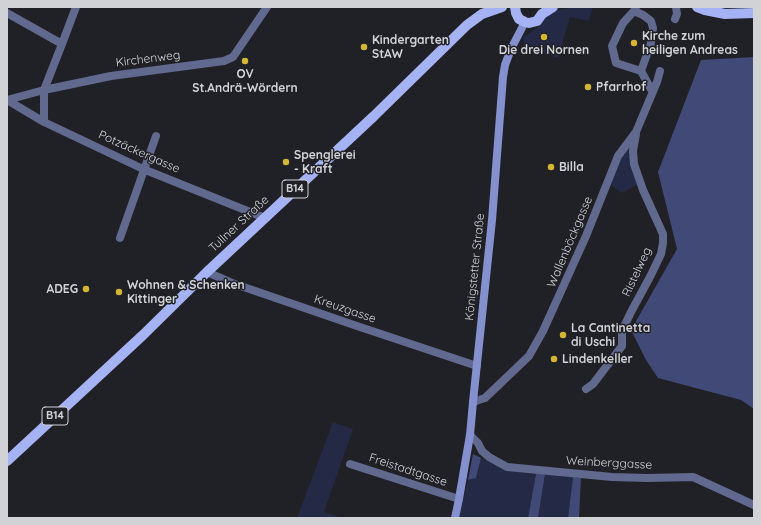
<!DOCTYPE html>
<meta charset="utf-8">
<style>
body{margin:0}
#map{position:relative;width:761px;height:525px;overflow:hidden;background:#202127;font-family:Quicksand,sans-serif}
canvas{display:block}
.frame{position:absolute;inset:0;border:8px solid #d1d2d6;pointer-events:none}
</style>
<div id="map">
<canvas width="761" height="525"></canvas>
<div class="frame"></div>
</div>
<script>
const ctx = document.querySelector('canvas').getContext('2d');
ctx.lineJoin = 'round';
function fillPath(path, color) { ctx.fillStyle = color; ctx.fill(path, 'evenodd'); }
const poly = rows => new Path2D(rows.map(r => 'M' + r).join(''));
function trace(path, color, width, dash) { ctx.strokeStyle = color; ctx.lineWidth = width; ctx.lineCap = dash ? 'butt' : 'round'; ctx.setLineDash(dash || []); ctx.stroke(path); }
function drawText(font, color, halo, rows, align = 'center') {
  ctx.font = font + ' Quicksand,sans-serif'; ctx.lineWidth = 3; ctx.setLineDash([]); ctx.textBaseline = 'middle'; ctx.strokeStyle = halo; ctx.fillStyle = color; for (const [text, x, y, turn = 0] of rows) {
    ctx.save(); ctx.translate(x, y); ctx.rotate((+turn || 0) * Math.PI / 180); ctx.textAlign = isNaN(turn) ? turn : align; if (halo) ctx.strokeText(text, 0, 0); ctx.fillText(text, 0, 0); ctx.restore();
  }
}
const green = poly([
 [575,7,593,7,589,21,570,17,558,58,523,46,524,42,523,38,539,26,546,17,556,10],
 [633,141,632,164,637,185,621,193,610,184,621,158],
 [333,422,353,429,324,512,342,518,297,518],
 [481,458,506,470,536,474,528,518,459,518,468,480,476,478],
 [545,474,573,477,568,518,538,518]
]);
const forest = poly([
 [754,57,754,409,741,400,658,378,646,360,631,330,677,249,658,172,701,60],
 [473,454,481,458,476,478,468,480],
 [536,474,545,474,538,518,528,518],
 [573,477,581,478,579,518,568,518]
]);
const minor = poly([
 [636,7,634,11,623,23,612,46,616,63,641,71,652,91],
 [634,11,643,15,651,21,653,28,651,43,641,71],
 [7,13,62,44,44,90,44,122],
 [675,19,677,14,676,7],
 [62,44,76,7],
 [7,100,44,90,111,76,224,61,233,57,267,7],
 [7,100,44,122,143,169,265,218],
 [120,238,156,136],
 [207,272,232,283,354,325,477,366],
 [586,389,593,384,622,346,622,331,631,312,651,275,661,254,663,243,663,234,643,190,634,164,633,151,636,134],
 [473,402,485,398,529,356,543,331,586,236,618,156,636,132,657,82,660,71],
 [470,435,478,443,482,451,489,457,507,467,612,477,647,478,693,477,754,505],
 [350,464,459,499]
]);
const secondary = poly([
 [455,518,459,499,470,435,473,402,492,220,503,77,505,65,511,49,525,22]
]);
const primary = poly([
 [515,7,516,13,519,19,525,22,529,23,537,21,542,14,553,7],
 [697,7,705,10,725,14,754,13],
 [7,461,143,335,207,272,374,116,467,25,482,14,502,7]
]);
const markers = [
 [544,37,4,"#d4b635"],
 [634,43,4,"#d4b635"],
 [364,47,4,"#d4b635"],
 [245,61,4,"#d4b635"],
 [588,87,4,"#d4b635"],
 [286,162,4,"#d4b635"],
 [551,167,4,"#d4b635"],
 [86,289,4,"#d4b635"],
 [119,292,4,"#d4b635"],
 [563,335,4,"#d4b635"],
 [554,359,4,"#d4b635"]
];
const shields = [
 [295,189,26],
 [55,416,26]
];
const shieldNames = [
 ["B14",295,189],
 ["B14",55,416]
];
const poiNames = [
 ["Kirche zum",642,36],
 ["heiligen Andreas",642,50],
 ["Kindergarten",372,40],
 ["StAW",372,54],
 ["Die drei Nornen",544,50,"center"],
 ["OV",245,74,"center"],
 ["St.Andrä-Wördern",245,88,"center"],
 ["Pfarrhof",596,87],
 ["Spenglerei",294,155],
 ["- Kraft",294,169],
 ["Billa",559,167],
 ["Wohnen & Schenken",127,285],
 ["Kittinger",127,299],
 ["ADEG",78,289,"right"],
 ["La Cantinetta",571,328],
 ["di Uschi",571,342],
 ["Lindenkeller",562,359]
];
const streetNames = [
 ["Kirchenweg",148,59,-7],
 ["Potzäckergasse",139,152,24],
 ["Tullner Straße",239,224,-43],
 ["Wallenböckgasse",570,242,-67],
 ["Königstetter Straße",475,267,-84],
 ["Ristelweg",637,272,-65],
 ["Kreuzgasse",345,309,19],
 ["Weinberggasse",609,463,3],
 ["Freistadtgasse",408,470,18]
];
fillPath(green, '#242945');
fillPath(forest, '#414977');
trace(minor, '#61698f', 8);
trace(secondary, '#8591cf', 8);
trace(primary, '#a5b2f3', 10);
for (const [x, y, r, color] of markers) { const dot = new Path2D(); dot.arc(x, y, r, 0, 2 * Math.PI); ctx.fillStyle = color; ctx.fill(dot); trace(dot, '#202127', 1.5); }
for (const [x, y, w] of shields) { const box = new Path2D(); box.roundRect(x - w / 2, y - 9, w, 18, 3); ctx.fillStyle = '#202127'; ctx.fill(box); trace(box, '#d1d2d6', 1); }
drawText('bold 11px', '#d1d2d6', null, shieldNames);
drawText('bold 12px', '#d1d2d6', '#202127', poiNames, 'left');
drawText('12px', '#d1d2d6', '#202127', streetNames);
</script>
